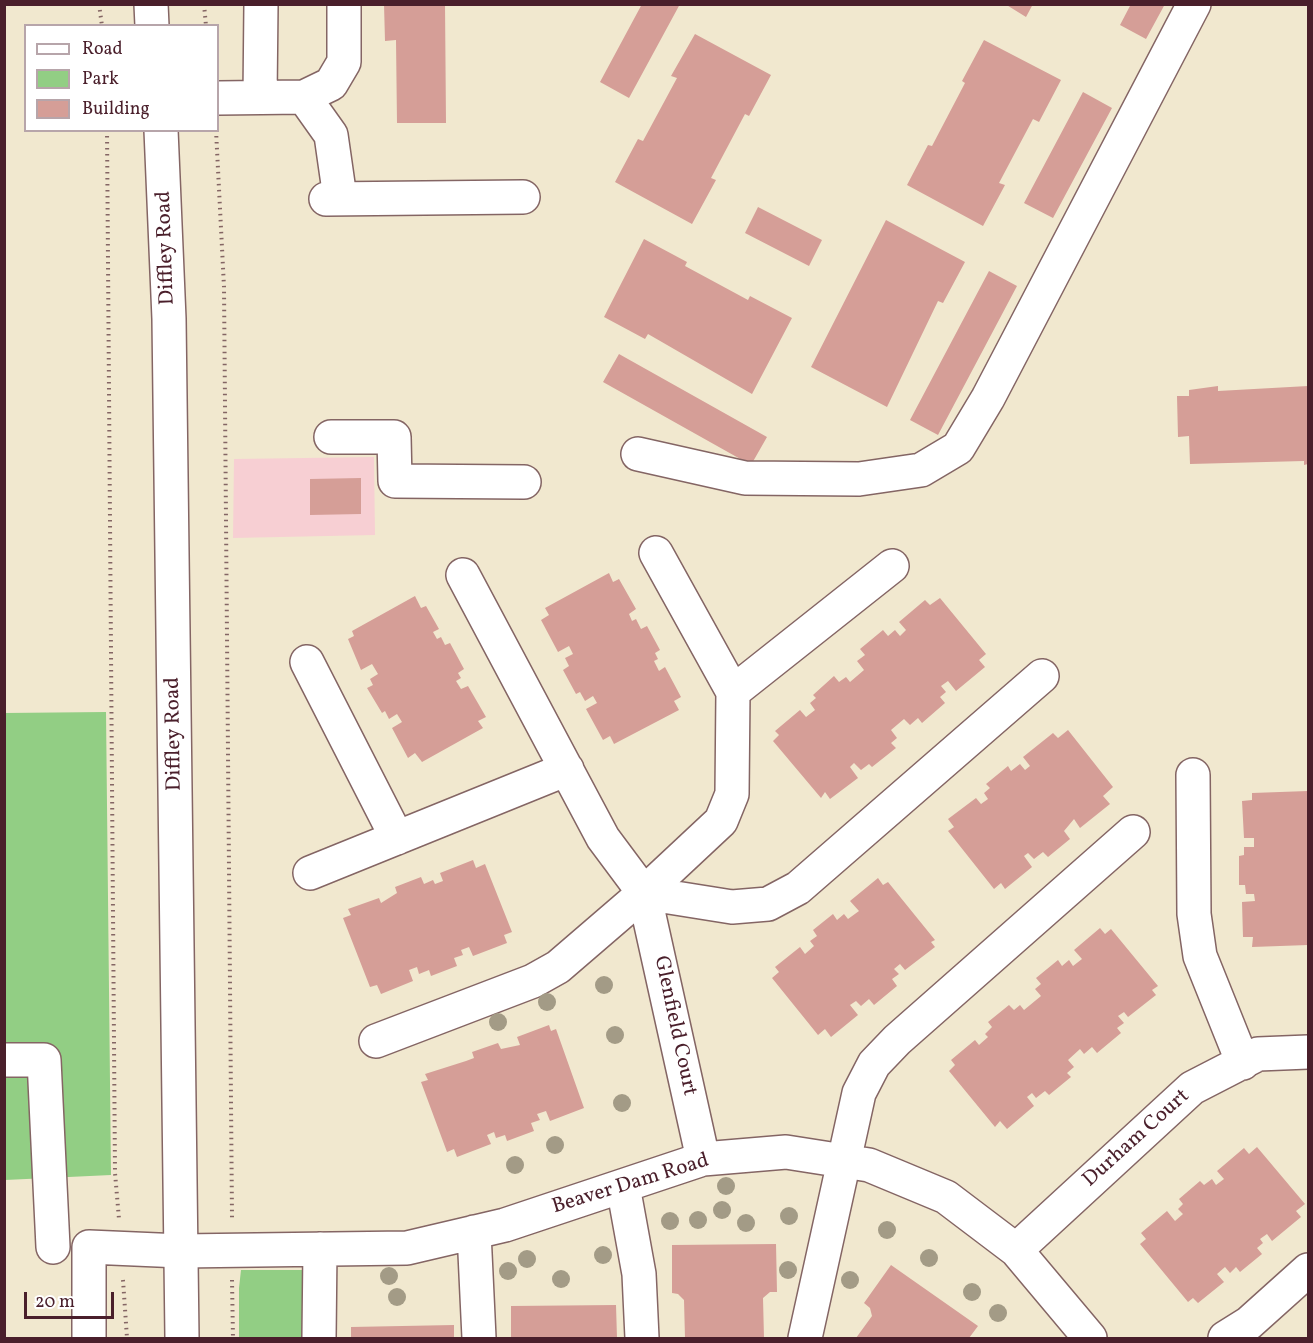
<!DOCTYPE html>
<style>
body{margin:0}
#map{position:relative;width:1313px;height:1343px;overflow:hidden;background:#f1e8cf;font-family:Vollkorn,serif}
canvas{display:block}
.frame{position:absolute;inset:0;border:6px solid #4a1f2b;pointer-events:none}
.legend{position:absolute;left:24px;top:24px;width:195px;height:108px;box-sizing:border-box;background:#fff;border:2px solid #b7a5aa;margin:0;padding:8px 10px;list-style:none;font-size:18px;color:#4a1f2b}
.legend li{display:flex;align-items:center;gap:12px;height:30px}
.legend b{width:30px;border:2px solid #b7a5aa}
.scale{position:absolute;left:24px;top:1292px;width:90px;height:27px;box-sizing:border-box;border:3px solid #4a1f2b;border-top:0;padding-left:8px;font-size:18px;line-height:21px;white-space:nowrap;color:#4a1f2b;-webkit-text-stroke:4px #fff;paint-order:stroke}
</style>
<div id="map">
<canvas width="1313" height="1343"></canvas>
<div class="frame"></div>
<ul class="legend">
<li><b style="height:8px;background:#fff"></b>Road</li>
<li><b style="height:16px;background:#92ce84"></b>Park</li>
<li><b style="height:16px;background:#d59e97"></b>Building</li>
</ul>
<div class="scale">20 m</div>
</div>
<script>
const ctx = document.querySelector('canvas').getContext('2d');
ctx.lineJoin = 'round';
function fillPath(path, color) { ctx.fillStyle = color; ctx.fill(path, 'evenodd'); }
const poly = rows => new Path2D(rows.map(r => 'M' + r).join(''));
function trace(path, color, width, dash) { ctx.strokeStyle = color; ctx.lineWidth = width; ctx.lineCap = dash ? 'butt' : 'round'; ctx.setLineDash(dash || []); ctx.stroke(path); }
function drawText(font, color, halo, rows, align = 'center') {
  ctx.font = font + ' Vollkorn,serif'; ctx.lineWidth = 6; ctx.setLineDash([]); ctx.textBaseline = 'middle'; ctx.strokeStyle = halo; ctx.fillStyle = color; for (const [text, x, y, turn = 0] of rows) {
    ctx.save(); ctx.translate(x, y); ctx.rotate((+turn || 0) * Math.PI / 180); ctx.textAlign = isNaN(turn) ? turn : align; if (halo) ctx.strokeText(text, 0, 0); ctx.fillText(text, 0, 0); ctx.restore();
  }
}
const built = poly([
 [374,457,375,535,233,538,234,459]
]);
const green = poly([
 [106,712,111,1175,5,1180,4,713],
 [241,1270,307,1270,309,1338,239,1338,239,1288]
]);
const building = poly([
 [384,4,445,4,446,123,397,123,396,40,385,41],
 [642,4,680,4,629,98,600,82],
 [1005,4,1033,4,1026,17],
 [1131,4,1165,4,1146,39,1120,25],
 [695,34,771,75,749,116,745,114,711,178,716,180,692,224,615,182,638,139,643,141,677,78,671,76],
 [984,40,1061,80,1039,122,1033,119,999,183,1005,185,983,226,907,185,928,145,932,146,965,83,962,81],
 [1083,92,1112,108,1053,218,1024,203],
 [758,207,822,240,809,266,745,233],
 [886,220,965,262,943,303,938,301,887,407,811,367],
 [644,239,687,262,685,266,748,300,750,296,792,318,752,394,648,334,645,339,604,317],
 [989,271,1017,286,938,435,910,420],
 [619,354,767,437,751,465,603,382],
 [1218,386,1218,391,1308,386,1308,464,1304,465,1304,461,1190,464,1189,436,1178,437,1177,396,1189,396,1189,390],
 [361,478,361,514,310,515,310,479],
 [609,573,613,582,619,579,636,609,629,614,632,621,636,619,641,629,647,626,660,650,655,653,658,659,654,661,659,671,665,667,681,697,674,701,679,710,614,744,610,736,603,740,586,709,597,703,593,696,585,701,580,692,576,694,563,670,569,666,565,658,573,654,569,646,558,652,541,620,549,615,545,608],
 [415,596,421,608,426,606,439,629,433,632,437,639,441,637,445,645,450,643,464,669,458,673,461,678,456,681,461,689,468,686,486,717,478,721,483,728,422,762,415,753,408,758,392,728,402,722,397,714,389,719,385,711,382,713,367,688,373,685,370,679,378,674,372,664,361,670,348,639,354,636,352,631],
 [940,598,986,654,979,660,985,667,956,691,948,681,941,686,946,692,940,697,945,703,922,723,918,718,910,725,904,719,891,730,897,738,891,743,896,748,872,767,869,764,861,770,854,763,850,767,858,778,830,799,825,792,821,798,773,741,779,735,775,731,800,710,806,717,815,710,810,703,816,698,813,695,834,676,839,682,846,677,850,682,864,670,857,661,865,655,860,649,883,630,888,636,895,630,900,636,906,630,899,622,925,600,930,605],
 [1068,730,1113,787,1103,796,1110,804,1080,828,1074,819,1064,831,1070,839,1048,857,1043,852,1034,859,1028,853,1024,856,1032,867,1005,889,1001,883,994,889,948,831,954,827,948,819,976,798,981,804,988,799,984,793,990,788,986,784,1008,766,1011,771,1020,764,1025,770,1030,766,1023,757,1053,733,1058,738],
 [1308,791,1308,945,1252,947,1253,937,1243,937,1242,902,1255,901,1254,894,1246,894,1245,885,1239,885,1239,856,1244,855,1244,847,1254,847,1254,838,1244,838,1242,801,1252,800,1252,793],
 [473,860,476,868,485,864,512,932,504,935,507,943,473,956,469,947,461,950,463,955,454,958,457,966,431,976,429,970,419,974,417,967,409,970,413,981,381,994,377,985,370,987,343,918,351,915,348,909,379,898,381,903,397,893,395,887,421,877,424,884,433,880,435,884,443,881,440,873],
 [878,878,883,885,888,882,935,940,931,942,935,947,905,970,900,964,894,969,899,974,892,979,897,986,874,1005,869,999,861,1006,856,1001,850,1005,858,1015,831,1037,825,1029,818,1035,772,978,779,972,775,967,800,947,805,954,814,946,810,941,817,936,813,930,833,914,837,920,844,914,848,919,859,911,850,901],
 [1100,928,1105,934,1111,929,1158,986,1152,990,1156,995,1128,1017,1124,1012,1118,1016,1124,1023,1117,1028,1121,1033,1097,1053,1092,1047,1084,1054,1080,1049,1068,1060,1074,1067,1067,1073,1071,1077,1049,1095,1045,1091,1036,1098,1032,1093,1027,1097,1034,1106,1007,1129,1000,1121,995,1127,949,1071,955,1065,951,1060,975,1040,979,1045,988,1037,985,1034,992,1027,988,1022,1009,1005,1014,1010,1020,1005,1024,1010,1041,996,1035,989,1041,984,1036,978,1058,960,1062,966,1069,960,1073,966,1082,959,1074,950],
 [549,1025,551,1031,556,1029,584,1108,550,1121,546,1111,537,1114,540,1120,531,1123,534,1131,507,1141,505,1135,496,1138,494,1132,487,1135,491,1144,457,1157,454,1149,447,1152,421,1082,428,1080,425,1074,466,1061,474,1058,472,1052,498,1043,501,1049,520,1045,517,1037],
 [1257,1147,1305,1204,1296,1211,1301,1217,1272,1241,1267,1234,1260,1239,1263,1243,1257,1248,1262,1254,1240,1272,1236,1267,1230,1273,1225,1267,1217,1274,1224,1282,1198,1303,1193,1298,1188,1302,1140,1244,1146,1239,1141,1233,1167,1211,1175,1221,1183,1214,1178,1209,1183,1204,1179,1199,1200,1181,1204,1185,1212,1179,1216,1185,1224,1179,1217,1171,1244,1148,1249,1154],
 [776,1244,777,1292,770,1292,763,1298,764,1338,685,1338,684,1300,678,1294,672,1293,672,1245],
 [891,1265,978,1326,969,1338,856,1338,872,1316,870,1308,864,1303],
 [616,1305,617,1338,511,1338,511,1306],
 [454,1325,454,1338,351,1338,351,1327]
]);
const path = poly([
 [99,4,102,26],
 [204,4,206,26],
 [107,130,115,1173,119,1219],
 [216,130,224,287,232,1218],
 [123,1280,127,1338],
 [232,1280,233,1338]
]);
const minor = poly([
 [260,97,261,4],
 [304,97,331,135,340,198],
 [218,98,304,97,331,84,344,62,344,4],
 [326,199,523,197],
 [331,437,394,437,395,481,524,482],
 [638,454,745,478,859,479,921,470,958,448,988,398,1194,4],
 [656,553,733,692],
 [463,575,603,838,644,893,732,907,768,904,798,888,1042,676],
 [307,662,397,838],
 [1193,775,1194,914,1200,956,1243,1063],
 [310,873,567,769],
 [644,893,703,1159],
 [376,1041,533,981,558,967,644,893,721,821,732,794,733,692,892,566],
 [4,1060,44,1060,53,1247],
 [623,1186,639,1274,642,1338],
 [474,1232,479,1338],
 [1016,1250,1192,1088,1258,1054,1308,1052],
 [89,1338,89,1247,181,1251,407,1248,505,1225,703,1159,786,1152,869,1165,946,1197,1016,1250,1090,1338],
 [319,1338,320,1249],
 [805,1338,859,1093,874,1064,897,1040,1133,832],
 [1225,1338,1249,1323,1308,1270]
]);
const major = poly([
 [151,4,152,26],
 [161,130,169,319,182,1338]
]);
const trees = [
 [604,985],
 [547,1002],
 [498,1022],
 [615,1035],
 [622,1103],
 [555,1145],
 [515,1165],
 [726,1186],
 [722,1210],
 [789,1216],
 [698,1220],
 [670,1221],
 [746,1223],
 [887,1230],
 [603,1255],
 [929,1258],
 [527,1259],
 [788,1270],
 [508,1271],
 [389,1276],
 [561,1279],
 [850,1280],
 [972,1292],
 [397,1297],
 [998,1313]
];
const streetNames = [
 ["Diffley Road",167,248,-92],
 ["Diffley Road",175,734,-91],
 ["Glenfield Court",674,1026,78],
 ["Durham Court",1137,1139,-42],
 ["Beaver Dam Road",631,1185,-17]
];
fillPath(built, '#f7cfd3');
fillPath(green, '#92ce84');
fillPath(building, '#d59e97');
trace(minor, '#846564', 36);
trace(major, '#846564', 36);
trace(path, '#846564', 4, [1.5, 4.5]);
trace(minor, '#fff', 33);
trace(major, '#fff', 33);
ctx.fillStyle = '#a39b86';
for (const [x, y] of trees) { ctx.beginPath(); ctx.arc(x, y, 9, 0, 2 * Math.PI); ctx.fill(); }
drawText('21px', '#4a1f2b', '#fff', streetNames);
</script>
